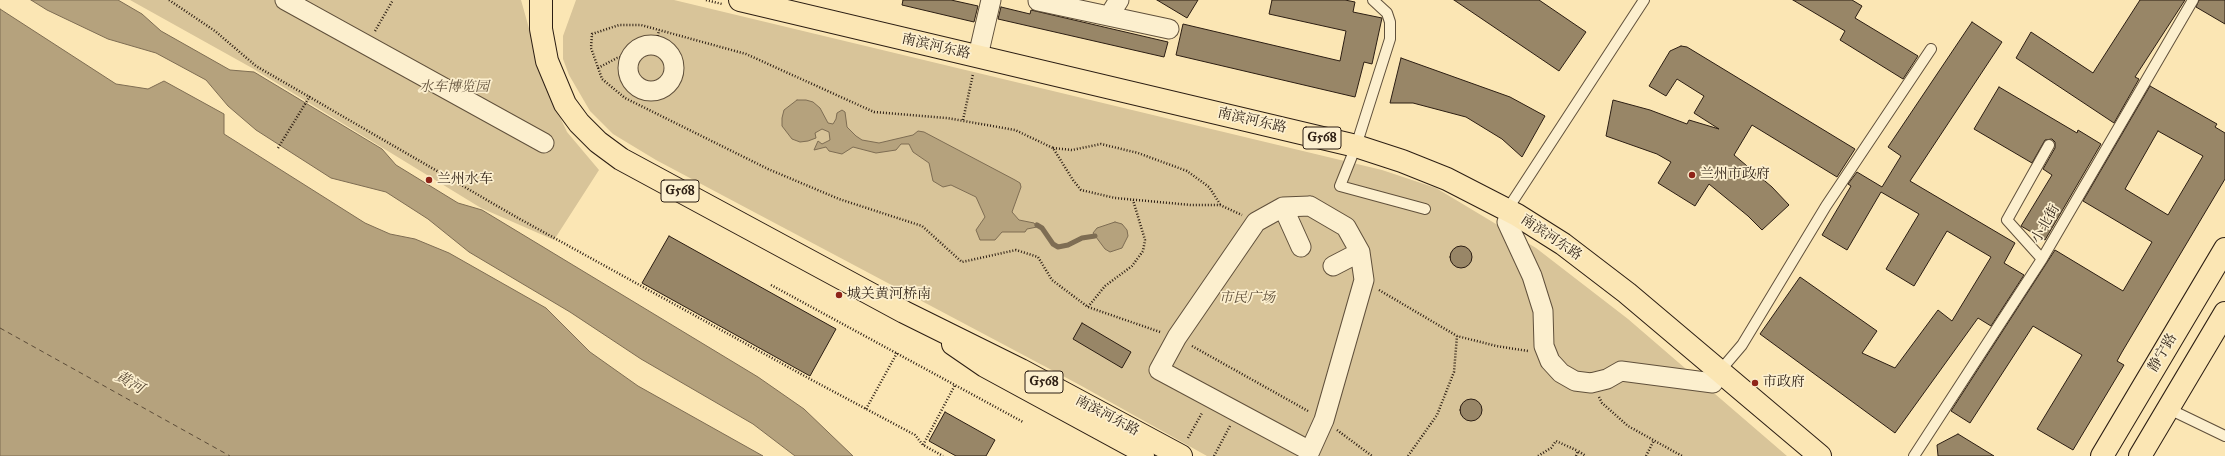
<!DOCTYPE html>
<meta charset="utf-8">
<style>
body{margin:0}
canvas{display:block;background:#fbe6b4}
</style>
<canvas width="2225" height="456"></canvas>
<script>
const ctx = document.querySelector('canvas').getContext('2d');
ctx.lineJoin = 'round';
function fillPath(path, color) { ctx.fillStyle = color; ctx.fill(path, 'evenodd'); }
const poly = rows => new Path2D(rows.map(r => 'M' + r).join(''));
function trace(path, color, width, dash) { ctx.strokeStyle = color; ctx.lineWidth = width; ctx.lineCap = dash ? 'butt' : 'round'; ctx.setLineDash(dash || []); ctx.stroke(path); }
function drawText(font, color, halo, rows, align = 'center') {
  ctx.font = font + ' "IM FELL Great Primer","Noto Serif SC",serif'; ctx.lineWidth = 3.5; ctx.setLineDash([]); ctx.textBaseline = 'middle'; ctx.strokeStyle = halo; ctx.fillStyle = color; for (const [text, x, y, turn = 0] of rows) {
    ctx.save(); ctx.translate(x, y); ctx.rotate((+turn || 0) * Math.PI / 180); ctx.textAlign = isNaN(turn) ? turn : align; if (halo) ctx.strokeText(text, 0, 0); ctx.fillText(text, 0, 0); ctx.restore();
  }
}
const green = poly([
 [130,0,521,0,545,85,567,132,599,170,554,240,481,208,252,68],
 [576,0,674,0,1382,170,1436,188,1536,248,1628,319,1787,456,1207,456,1078,384,656,160,613,134,590,111,569,75,563,59,563,36]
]);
const water = poly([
 [31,0,118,0,142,14,161,31,230,70,254,72,382,149,396,165,458,203,482,210,758,377,804,409,853,456,795,456,753,424,641,359,570,312,469,252,428,219,386,192,331,178,256,130,228,106,206,80,156,53,108,39,47,10,31,0],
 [0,9,116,84,148,89,164,81,224,114,224,134,365,223,390,234,415,239,449,253,546,308,590,352,638,386,763,456,0,456,0,9],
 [797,100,806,100,813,102,820,108,828,123,833,124,836,119,837,113,842,110,845,112,847,127,856,136,862,140,879,143,913,135,918,131,924,132,1015,180,1020,183,1021,187,1012,212,1019,220,1034,223,1037,227,1027,229,1025,232,1002,232,995,240,980,240,976,230,985,217,976,197,951,185,943,187,933,181,929,163,913,152,909,144,901,144,896,150,876,153,853,147,842,154,829,151,826,147,814,150,818,141,822,144,830,140,829,132,822,129,815,133,816,138,808,141,800,142,792,139,782,126,782,118,784,110,797,100],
 [1115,222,1122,224,1127,230,1128,236,1122,248,1110,252,1105,249,1093,233,1097,228,1115,222]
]);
const stream = poly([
 [1037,225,1042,228,1053,244,1058,247,1068,245,1082,238,1095,236]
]);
const ferry = poly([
 [0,328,230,456]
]);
const building = poly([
 [903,0,951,0,978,6,974,22,902,5,903,0],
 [1157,0,1198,0,1187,18,1157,0],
 [1272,0,1345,0,1355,2,1353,12,1382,18,1372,64,1364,62,1355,97,1176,55,1183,24,1340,61,1346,31,1269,14,1272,0],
 [1454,0,1539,0,1586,32,1559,71,1454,0],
 [1793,0,1852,0,1862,6,1855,18,1918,56,1903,79,1840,40,1845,31,1793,0],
 [2140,0,2185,0,2135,77,2139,79,2114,123,2016,58,2031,32,2093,73,2140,0],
 [2199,0,2225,0,2225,24,2196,7,2199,0],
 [1001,7,1030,14,1031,10,1168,42,1164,57,998,19,1001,7],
 [1972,22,2002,42,1910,181,2015,243,2004,263,2024,275,1991,326,1978,318,1895,433,1760,334,1800,277,1877,331,1862,353,1895,368,1938,310,1952,321,1991,257,1947,231,1914,286,1886,269,1919,214,1881,192,1847,250,1822,235,1851,186,1848,184,1857,172,1882,187,1901,156,1888,147,1972,22],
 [1681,46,1687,47,1855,149,1837,177,1752,125,1734,155,1772,187,1789,205,1762,230,1748,216,1709,184,1695,206,1658,183,1671,162,1657,154,1606,136,1613,100,1650,110,1687,124,1689,120,1719,129,1694,113,1704,96,1677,79,1666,96,1649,86,1670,51,1681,46],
 [1401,58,1510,97,1545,116,1522,157,1502,139,1466,117,1413,103,1390,103,1401,58],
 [2150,86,2217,124,2215,127,2225,133,2225,179,2122,352,2117,361,2124,365,2073,450,2037,429,2082,355,2033,326,1970,423,1951,411,2055,250,2123,291,2152,242,2083,201,2150,86],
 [2158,131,2203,156,2168,215,2125,189,2158,131],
 [1999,87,2077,133,2078,130,2101,144,2045,240,2021,226,2052,175,2043,169,2055,148,2055,142,2052,139,2045,140,2032,163,1974,129,1999,87],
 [669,236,836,329,810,376,642,283,669,236],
 '1450 257a11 11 0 1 1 22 0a11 11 0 1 1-22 0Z',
 [1082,323,1131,352,1122,368,1073,339,1082,323],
 '1460 410a11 11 0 1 1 22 0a11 11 0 1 1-22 0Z',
 [945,412,995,440,986,456,956,456,929,441,945,412],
 [1958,434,1994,456,1938,456,1937,445,1958,434]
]);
const path = poly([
 [169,0,215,31,256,66,518,218,810,379,915,435,923,445,943,456],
 [706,0,722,4],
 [375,31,393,0],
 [656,45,659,30],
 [598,68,617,58,632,55],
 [963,120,973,74],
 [278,148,310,96],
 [1053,148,1072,150,1101,144,1138,153,1187,171,1209,187,1220,204],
 [771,285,1023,422],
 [1379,290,1457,336,1496,346,1528,351],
 [1088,307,1105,286,1132,266,1143,251,1145,240,1133,200],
 [1160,332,1088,307,1052,280,1038,257,1016,250,962,262,922,226,839,199,768,169,625,98,602,79,591,48,592,34,619,25,641,25,746,54,874,112,947,118,1015,130,1053,148,1073,180,1081,190,1115,198,1191,205,1220,205,1242,215],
 [1192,346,1308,411],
 [1599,397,1602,403,1628,426,1682,456],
 [866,409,897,353],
 [1337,430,1372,456],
 [1188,438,1202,413],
 [923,445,955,385],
 [1214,456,1230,426],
 [1408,456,1437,415,1454,372,1457,336],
 [1538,456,1551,448,1556,441,1578,451],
 [1576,456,1578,451,1586,456],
 [1646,456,1654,440]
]);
const lane = poly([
 [1373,0,1387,13,1390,22,1390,39,1356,146,1340,186,1425,209],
 [1507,210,1644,0],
 [2042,259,2007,220,2049,145],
 [1719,372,1742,345,1826,206,1931,49],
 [2169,409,2225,436],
 [1914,456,2042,259,2193,0]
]);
const street = poly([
 [285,0,544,143],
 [1038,1,1169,29],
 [1109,16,1119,0],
 '628 68a23 23 0 1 1 46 0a23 23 0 1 1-46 0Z',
 [978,56,991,0],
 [1310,206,1346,227,1360,252,1364,280,1324,420,1310,451,1159,370,1177,337,1256,222,1283,207,1310,206],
 [1283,207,1301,247],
 [1507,222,1532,276,1543,311,1544,346,1550,361,1561,373,1575,381,1591,383,1607,379,1621,371,1713,383],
 [1333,266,1360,252]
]);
const primary = poly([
 [953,344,985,366,1134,447,1143,456],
 [2102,456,2225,249],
 [2140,456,2225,313]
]);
const highway = poly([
 [541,0,541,29,547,61,565,104,579,123,598,142,621,159,904,312,1021,370,1181,456],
 [740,0,1356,146,1402,161,1447,179,1517,215,1563,244,1627,293,1820,456]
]);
const markers = [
 [1692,175,4,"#8f2418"],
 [429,180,4,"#8f2418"],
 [839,295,4,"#8f2418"],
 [1755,383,4,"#8f2418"]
];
const shields = [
 [1322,138,38],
 [680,191,38],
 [1044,382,38]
];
const shieldNames = [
 ["G568",1322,138],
 ["G568",680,191],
 ["G568",1044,382]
];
const streetNames = [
 ["南滨河东路",936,47,13],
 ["南滨河东路",1252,121,13],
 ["小北街",2046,224,-60],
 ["南滨河东路",1551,238,34],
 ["静宁路",2163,353,-59],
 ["南滨河东路",1107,416,28]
];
const parkNames = [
 ["水车博览园",454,88],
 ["市民广场",1247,299]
];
const poiNames = [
 ["兰州市政府",1700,175],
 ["兰州水车",437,180],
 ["城关黄河桥南",847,295],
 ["市政府",1763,383]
];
const waterNames = [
 ["黄河",129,383,30]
];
fillPath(green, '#d8c499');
fillPath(water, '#b5a27d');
trace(water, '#7e6d53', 1);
trace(stream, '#7e6d53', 5);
trace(ferry, '#5c4c38', 1, [5, 4]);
fillPath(building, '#988667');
trace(building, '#2c1e13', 1);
trace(lane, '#60503b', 12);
trace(street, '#60503b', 21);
trace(primary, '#2c1e13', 24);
trace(highway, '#2c1e13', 24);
trace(path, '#2c1e13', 2.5, [1, 2]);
trace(lane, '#fcefce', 10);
trace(street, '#fcefce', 19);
trace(primary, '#fbe6b4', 22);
trace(highway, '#fbe6b4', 22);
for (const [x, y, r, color] of markers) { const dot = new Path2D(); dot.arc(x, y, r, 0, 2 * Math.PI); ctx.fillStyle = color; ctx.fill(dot); trace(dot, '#fcefce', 1.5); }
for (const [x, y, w] of shields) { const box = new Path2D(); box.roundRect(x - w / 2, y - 11, w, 22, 3); ctx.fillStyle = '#fcefce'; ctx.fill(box); trace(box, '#2c1e13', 1); }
drawText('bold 13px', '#2c1e13', null, shieldNames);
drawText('14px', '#2c1e13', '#fcefce', streetNames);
drawText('italic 14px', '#60503b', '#fcefce', parkNames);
drawText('14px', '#2c1e13', '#fcefce', poiNames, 'left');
drawText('italic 15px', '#5c4c38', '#fcefce', waterNames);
</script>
